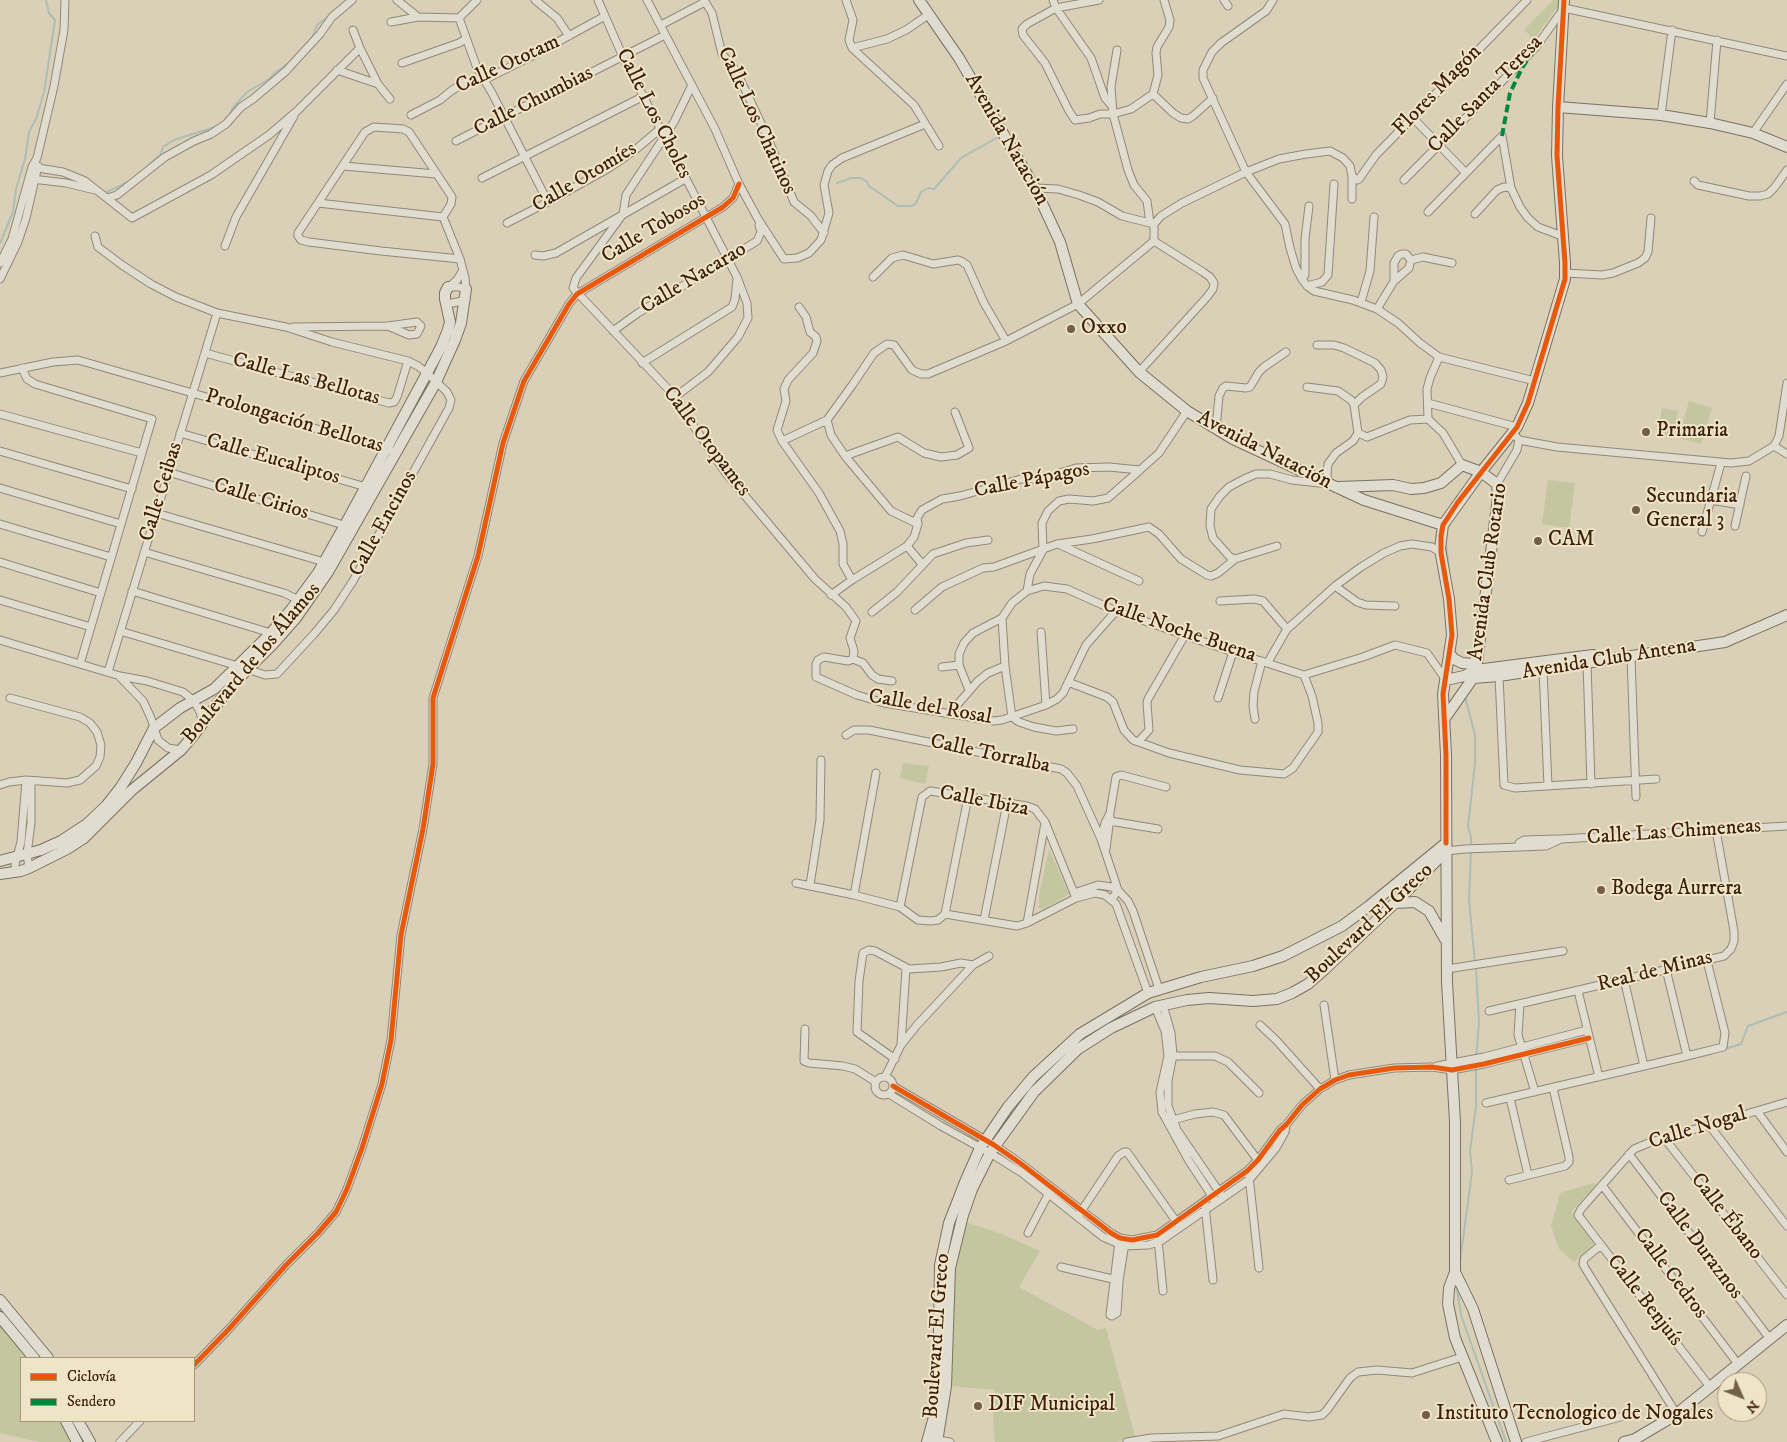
<!DOCTYPE html>
<meta charset="utf-8">
<style>
body{margin:0}
#map{position:relative;width:1787px;height:1442px;overflow:hidden;background:#d9d0b7;font-family:"IM FELL DW Pica",serif}
canvas{display:block}
.legend{position:absolute;left:20px;top:1357px;width:175px;height:65px;box-sizing:border-box;background:#f0e4c6;border:1px solid #a8967c;margin:0;padding:6px 9px;list-style:none;font-size:15px;color:#3c200d}
.legend li{display:flex;align-items:center;gap:10px;height:25px}
.legend b{width:25px;border:1px solid #a8967c}
.north{position:absolute;left:1717px;top:1372px;width:50px;height:50px;box-sizing:border-box;background:#f0e4c6;border:1px solid #a8967c;border-radius:50%;rotate:134deg;font-size:14px;font-weight:700;line-height:20px;text-align:center;color:#3c200d}
.north::after{content:'';display:block;margin:auto;width:18px;height:22px;background:#735e48;clip-path:polygon(50% 0,100% 100%,50% 72%,0 100%)}
</style>
<div id="map">
<canvas width="1787" height="1442"></canvas>
<ul class="legend">
<li><b style="height:6px;background:#e8590c"></b>Ciclovía</li>
<li><b style="height:6px;background:#00873e"></b>Sendero</li>
</ul>
<div class="north">N</div>
</div>
<script>
const ctx = document.querySelector('canvas').getContext('2d');
ctx.lineJoin = 'round';
function fillPath(path, color) { ctx.fillStyle = color; ctx.fill(path, 'evenodd'); }
const poly = rows => new Path2D(rows.map(r => 'M' + r).join(''));
function trace(path, color, width, dash) { ctx.strokeStyle = color; ctx.lineWidth = width; ctx.lineCap = dash ? 'butt' : 'round'; ctx.setLineDash(dash || []); ctx.stroke(path); }
function drawText(font, color, halo, rows, align = 'center') {
  ctx.font = font + ' "IM FELL DW Pica",serif'; ctx.lineWidth = 4; ctx.setLineDash([]); ctx.textBaseline = 'middle'; ctx.strokeStyle = halo; ctx.fillStyle = color; for (const [text, x, y, turn = 0] of rows) {
    ctx.save(); ctx.translate(x, y); ctx.rotate((+turn || 0) * Math.PI / 180); ctx.textAlign = isNaN(turn) ? turn : align; if (halo) ctx.strokeText(text, 0, 0); ctx.fillText(text, 0, 0); ctx.restore();
  }
}
const green = poly([
 [1553,0,1559,0,1558,6,1534,39,1524,30],
 [1689,401,1712,408,1701,444,1679,438],
 [1662,408,1678,411,1674,437,1658,435],
 [1548,480,1575,483,1569,528,1542,524],
 [903,763,929,766,925,784,900,778],
 [1049,849,1069,894,1046,908,1039,909,1039,896],
 [1594,1183,1596,1185,1571,1212,1595,1243,1574,1262,1559,1249,1551,1226,1560,1193],
 [959,1220,1002,1234,1040,1251,1019,1287,1098,1330,1106,1328,1136,1440,1115,1442,995,1442,993,1419,995,1390,941,1385],
 [0,1324,27,1358,21,1358,21,1421,60,1421,72,1442,39,1442,0,1433]
]);
const stream = poly([
 [312,38,317,25,328,17],
 [229,117,232,109,247,92,269,79,276,72,289,63],
 [149,165,160,155,163,147,174,140,215,127],
 [837,183,851,178,861,178,866,181,869,186,898,206,912,206,916,203,921,192,928,188,934,189,961,158,1000,136],
 [107,192,128,182],
 [0,243,13,212,16,189,25,159,29,132,36,119,44,92,55,20,49,13,46,0],
 [1062,266,1073,304],
 [1446,544,1449,569],
 [1465,697,1475,735,1475,763,1468,827,1471,837,1471,846],
 [1471,850,1469,900,1475,963],
 [1476,967,1479,1023,1476,1058],
 [1725,1049,1741,1044,1748,1026,1787,1012],
 [1694,1058,1711,1054],
 [1460,1261,1472,1172,1470,1151,1476,1106,1476,1067],
 [1456,1283,1461,1315,1506,1442]
]);
const street = poly([
 [397,0,418,17],
 [535,0,557,18,569,36],
 [598,0,623,57,737,277,747,303,748,318,738,337,708,372,675,397],
 [647,0,715,129,739,184,758,219,784,259,797,258,809,253,821,240,829,213,824,185,828,171,832,165,842,158,925,124],
 [704,0,712,13,722,54,734,68,741,81,767,136,794,202,811,216,824,233],
 [846,0,853,20,849,40,852,48,914,105,939,146],
 [1053,0,1056,8,1091,58,1105,98,1112,106],
 [1099,0,1056,8,1027,24,1022,29,1023,35,1045,63,1069,111,1075,120,1089,118,1100,114,1113,114,1131,109,1153,94,1158,75,1156,53,1157,47,1169,27,1170,20,1164,0],
 [1224,0,1228,6],
 [1273,0,1266,11,1221,43,1212,52,1203,70,1203,78,1246,172,1285,224,1290,248,1296,268,1302,279,1307,286,1314,291,1353,300,1377,309,1398,323,1420,343,1439,357,1535,381],
 [459,18,477,68,492,93,548,202],
 [459,18,477,0],
 [391,22,418,17,459,18],
 [661,25,705,2],
 [353,30,360,48,378,84,390,99],
 [852,48,887,39,906,30,928,15],
 [1117,50,1111,87,1113,114,1128,170,1134,185,1147,201,1150,223],
 [402,63,459,43,466,39],
 [337,70,378,84],
 [692,85,674,122,626,195,623,214,576,278,573,288,669,390,725,472,815,579,846,607,856,621,850,638,854,651,853,659],
 [1153,94,1173,113,1181,118,1188,119,1193,116,1213,98],
 [411,115,440,100,451,91,463,83,484,80,532,56,605,16],
 [1661,115,1672,30],
 [1412,117,1466,173],
 [1710,123,1717,40],
 [1753,133,1787,84],
 [1502,136,1511,188,1520,207,1528,218,1538,227,1562,236],
 [456,141,665,35],
 [343,166,436,174],
 [32,167,63,172,85,181,132,218,211,175,269,135,297,111,360,48],
 [1352,176,1357,180,1359,179,1376,155,1527,0],
 [482,178,644,96],
 [32,179,66,183,95,190],
 [1404,180,1536,47,1564,8,1787,56],
 [1694,181,1698,185,1749,196,1760,196,1768,194,1775,187,1787,170],
 [1035,188,1058,189,1079,195,1098,202,1122,216,1154,224,1161,216,1182,203,1246,172,1279,159,1306,154,1330,151,1343,158,1350,166,1352,176,1352,199],
 [107,198,117,195,165,157,194,141,211,134,226,124,241,107,253,99,286,71,320,34,332,17,352,0],
 [318,203,443,217],
 [1428,212,1502,136],
 [1475,214,1497,190,1504,187,1511,188],
 [507,223,548,202,609,168,635,150,660,129],
 [95,236,98,247,122,265,151,284,176,297,217,313,286,327,332,342,408,361,418,366,427,373,447,392,451,400,449,408,353,581,334,610,314,634,277,674,265,675,238,666,120,631],
 [225,246,236,217,294,116],
 [535,255,543,256,556,253,685,179],
 [1411,260,1423,257,1452,263],
 [0,263,12,239,32,167,37,158,54,86,64,30,65,0],
 [1565,273,1602,275,1613,273,1638,263,1645,258,1648,252,1651,218],
 [873,277,892,258,903,255,933,264,958,260,961,261,967,265,984,303,1006,341],
 [0,279,18,242,26,218,38,166],
 [1302,279,1305,275,1305,239,1309,206],
 [1307,286,1322,282,1328,275,1334,184],
 [448,287,459,287,466,289,465,278,460,259,443,217,451,204,452,197,409,132,403,129,374,127,365,132,298,233,298,236,301,240,309,242,381,251,460,259],
 [449,287,457,280,463,270],
 [1361,302,1370,271,1374,217],
 [446,303,453,303,466,300],
 [799,307,806,317,810,332,816,337,817,341,813,353,788,380,784,389,786,401,777,430,782,441,819,493,840,531,843,544,843,564,852,580],
 [1377,309,1394,281,1409,268,1411,260,1406,254,1402,254,1398,256,1394,263,1394,281],
 [293,327,388,326,417,322,421,326,417,334,409,335,388,326],
 [613,331,638,313,757,241,761,232,759,225],
 [1317,345,1334,345,1344,348,1375,363,1381,370,1383,377,1381,384,1362,397,1354,405],
 [205,353,389,403,394,402,397,397,408,361],
 [1439,357,1430,378,1427,389,1428,419,1443,433,1462,465],
 [642,363,732,307,735,299,737,278],
 [22,368,27,379,35,384,152,419,80,664],
 [1139,372,1207,297,1213,289,1214,283,1210,277,1203,272,1154,241,1154,224],
 [0,373,53,362,78,360,390,450],
 [1428,403,1517,427],
 [0,414,142,453],
 [1216,429,1219,396,1223,388,1226,386,1246,388,1250,387,1259,372,1264,367,1286,352],
 [180,433,366,487],
 [1358,433,1367,437,1410,420,1428,419],
 [1513,433,1519,440,1557,447,1731,463,1749,461,1774,446,1779,436,1787,383],
 [782,441,827,420],
 [1774,446,1787,454],
 [0,451,132,489],
 [845,456,898,437,924,453,941,457,957,455,969,448,955,412],
 [168,472,347,526],
 [1497,484,1517,450,1519,440],
 [0,488,121,524],
 [1711,500,1740,505],
 [156,513,324,562],
 [0,524,111,557],
 [918,524,891,511,845,456,831,435,827,420,853,384,874,353,887,344,894,345,912,370,921,374,928,374,1006,341,1078,304,1154,241],
 [1735,526,1746,476],
 [1702,532,1721,463],
 [1058,544,1139,581],
 [907,546,922,564],
 [1277,546,1235,559,1230,557,1213,538,1210,526,1211,509,1220,496,1229,487,1244,479,1256,474,1270,474,1292,480,1328,484,1327,475,1328,464,1336,453,1353,441,1358,433,1354,405,1351,400,1338,391,1307,387],
 [144,552,284,593,301,601],
 [0,562,101,593],
 [1335,586,1357,602,1366,605,1395,606],
 [132,591,271,633],
 [1027,591,1030,574,1043,550,1042,523,1048,511,1059,501,1069,499,1093,501,1108,498,1140,470],
 [831,595,852,580,907,546,914,537,918,524,917,518,922,510,942,499,960,496,1021,479,1047,479,1060,473,1076,468,1109,467,1140,470,1159,453,1187,411],
 [0,600,91,627],
 [1220,601,1254,599,1263,601,1287,629],
 [915,610,942,587,983,568,994,567,1057,544,1092,539,1149,527,1159,534,1181,559,1207,575,1211,576,1218,573,1235,559],
 [872,612,897,592,933,554,966,543,988,540],
 [1002,618,1005,666,1012,717,1019,722,1034,727,1056,731,1073,729],
 [1041,632,1046,705],
 [0,640,120,676,147,681,183,692,194,701,200,712,203,723],
 [1631,657,1636,797],
 [1268,662,1287,629,1294,623,1335,586,1361,567,1384,553,1400,546,1412,544,1432,547,1441,553],
 [1587,663,1591,784],
 [942,667,959,665],
 [1543,669,1548,786],
 [108,672,217,313],
 [1499,676,1504,785,1515,788,1656,779],
 [120,677,143,701,151,718,158,740,168,748,181,750],
 [892,681,878,679,872,675,863,663,853,659,848,661,824,657,818,660,816,664,816,677,857,695,884,703,994,721,1002,720,1046,705,1057,699,1063,693,1086,645,1116,611],
 [1068,682,1107,697,1113,702,1124,730,1133,740,1169,753,1240,770,1284,774,1293,768,1318,732,1318,723,1312,696,1304,675],
 [969,690,959,665,959,654,964,643,973,633,1002,618,1012,603,1027,591,1044,586,1067,589,1116,611,1233,652,1304,675,1363,657,1395,645,1427,653,1446,680],
 [1218,698,1233,652],
 [950,713,978,681,988,673,1005,666],
 [1255,719,1253,706,1254,692,1262,661],
 [846,735,854,730,869,730,1061,769,1067,773,1077,786,1101,839,1118,890,1112,899],
 [1139,741,1149,730,1147,703,1148,699,1185,635],
 [0,785,9,782,26,780,67,783,80,780,96,766,100,757,101,745,97,732,90,723,80,717,10,698],
 [1110,821,1158,829],
 [1101,839,1105,823,1110,813,1116,777,1121,775,1166,787],
 [1518,847,1519,843,1524,840,1558,839],
 [1106,849,1110,817],
 [1446,851,1465,849,1546,846,1561,839,1787,826],
 [29,868,27,854,31,823,31,781],
 [16,872,15,864,21,842,26,780],
 [796,883,854,895,900,907,918,920,931,921,938,920,945,914,1017,926,1027,923,1076,898,1095,893,1105,895,1116,904,1148,993],
 [810,885,820,820,821,760],
 [1074,893,1098,885,1112,887,1118,890,1128,901,1133,911,1159,989],
 [854,895,876,773],
 [900,907,922,797,930,791,1027,806,1035,809,1045,822,1076,898],
 [945,914,968,797],
 [984,920,1007,803],
 [1027,923,1045,823],
 [1447,969,1563,951],
 [1666,969,1687,1056],
 [1624,979,1644,1066],
 [1578,991,1599,1077],
 [1520,1004,1518,1035,1535,1092],
 [1163,1005,1171,1033,1173,1055,1168,1081,1168,1106,1177,1130,1220,1193],
 [1324,1005,1335,1080],
 [1155,1007,1165,1031,1166,1038,1168,1056,1160,1092,1162,1112,1189,1161,1214,1199],
 [1489,1011,1724,956,1731,949,1734,941,1734,931,1716,830],
 [1260,1025,1276,1040,1320,1089],
 [805,1029,804,1061,809,1063,843,1066,855,1069,876,1082],
 [901,1045,906,968],
 [1168,1056,1215,1056,1228,1062,1259,1093],
 [895,1059,857,1032,859,981,863,953,869,950,875,951,909,969,941,967,961,963,973,965],
 [1437,1066,1484,1057,1587,1030],
 [885,1077,901,1045,917,1025,973,965,989,956],
 '875 1086a9 9 0 1 1 18 0a9 9 0 1 1-18 0Z',
 [893,1086,994,1145,1020,1163,1111,1233,1120,1238,1132,1240,1157,1235,1247,1171,1258,1160,1280,1130,1286,1125,1302,1105,1320,1089,1335,1080,1349,1075,1394,1068,1432,1067,1452,1070,1484,1064,1589,1038],
 [889,1094,941,1126,990,1153,1022,1173,1103,1237,1124,1246,1148,1245,1159,1242,1250,1179,1276,1148,1285,1132,1286,1125],
 [1510,1098,1528,1175],
 [1486,1103,1687,1056,1723,1047,1725,1033,1707,961],
 [1757,1111,1787,1152],
 [1169,1121,1195,1114,1213,1112,1224,1115,1260,1163],
 [1709,1125,1787,1226],
 [1665,1139,1787,1295],
 [1629,1154,1770,1339],
 [1249,1176,1259,1268],
 [1509,1180,1565,1166,1569,1162,1569,1157,1553,1088],
 [1602,1185,1738,1364],
 [1205,1206,1213,1280],
 [1080,1213,1118,1156,1124,1152,1127,1152,1178,1224],
 [1028,1233,1050,1191],
 [1158,1239,1163,1291],
 [1119,1241,1110,1315,1112,1316,1117,1313,1119,1281,1125,1243],
 [1601,1245,1584,1259,1583,1264,1585,1268,1676,1413],
 [1061,1267,1117,1280],
 [194,1365,228,1330,286,1265,318,1233,336,1212,347,1189,362,1148,382,1084,391,1040,401,935,423,829,433,764,433,698,478,556,503,443,524,381,569,304,577,294,723,207,733,198,739,184],
 [1710,1387,1578,1215,1581,1209,1634,1149,1651,1142,1787,1102],
 [933,1439,950,1442],
 [120,1442,140,1421],
 [1127,1442,1151,1438,1218,1436,1284,1414,1309,1417,1322,1415,1327,1410,1350,1378,1358,1372,1377,1370,1412,1373,1462,1357],
 [1526,1442,1628,1415]
]);
const secondary = poly([
 [919,0,959,58,1035,188,1060,242,1078,304,1139,372,1187,411,1233,439,1364,500,1443,525],
 [1558,107,1661,115,1710,123,1753,133,1787,147],
 [1339,487,1393,485,1411,489,1424,488,1441,483,1462,465,1481,472,1497,484,1498,497,1476,670,1473,678,1464,676],
 [1450,654,1454,659,1462,663,1472,664,1477,660],
 [1446,680,1464,676,1476,670,1593,655],
 [1445,718,1473,678,1499,676,1725,642,1787,615],
 [0,861,41,850,61,841,87,824,106,806,121,787,136,763,154,728,180,708,214,689,271,633,290,611,318,573,345,525,441,347,448,330,450,322,445,299,445,293,448,287],
 [0,874,21,871,29,868,67,849,84,838,132,790,181,750,193,736,231,686,273,644,296,618,328,572,436,382,455,340,461,323,466,289],
 [1395,903,1415,902,1429,911,1445,939],
 [1455,1272,1473,1309,1516,1442],
 [0,1300,48,1358],
 [0,1317,34,1358],
 [66,1421,77,1442],
 [78,1421,90,1442],
 [927,1442,935,1413,938,1391,940,1265,949,1223,965,1182,980,1148,1008,1107,1033,1077,1080,1034,1148,993,1201,977,1253,966,1283,956,1342,926,1369,906,1446,843],
 [937,1442,946,1386,950,1268,963,1215,972,1189,990,1153,1034,1092,1078,1049,1111,1028,1155,1007,1187,1000,1209,998,1253,1001,1277,999,1292,993,1308,984,1325,969,1395,903,1446,851],
 [1497,1442,1455,1338,1448,1304,1449,1288,1455,1272,1455,1122,1447,982,1446,755,1443,694,1452,635,1449,599,1440,549,1443,525,1481,472,1517,427,1528,403,1565,279,1565,263,1557,156,1558,107,1564,0],
 [1624,1442,1635,1439,1674,1416,1787,1325]
]);
const quiet = poly([
 [1502,136,1510,93,1522,68,1536,47]
]);
const cycleway = poly([
 [1446,843,1446,755,1443,694,1452,635,1449,599,1441,553,1441,536,1443,525,1458,502,1517,427,1528,403,1565,279,1565,263,1557,156,1558,107,1564,0],
 [893,1086,994,1145,1020,1163,1111,1233,1120,1238,1132,1240,1157,1235,1247,1171,1258,1160,1280,1130,1286,1125,1302,1105,1320,1089,1335,1080,1349,1075,1394,1068,1432,1067,1452,1070,1484,1064,1589,1038],
 [194,1365,228,1330,286,1265,318,1233,336,1212,347,1189,362,1148,382,1084,391,1040,401,935,423,829,433,764,433,698,478,556,503,443,524,381,569,304,577,294,723,207,733,198,739,184]
]);
const markers = [
 [1071,329,5,"#735e48"],
 [1646,432,5,"#735e48"],
 [1636,510,5,"#735e48"],
 [1538,541,5,"#735e48"],
 [1601,890,5,"#735e48"],
 [978,1406,5,"#735e48"],
 [1426,1415,5,"#735e48"]
];
const streetNames = [
 ["Calle Ototam",508,65,-25],
 ["Flores Magón",1438,91,-46],
 ["Calle Santa Teresa",1486,95,-46],
 ["Calle Chumbias",534,102,-27],
 ["Calle Los Choles",653,114,63],
 ["Calle Los Chatinos",756,121,65],
 ["Avenida Natación",1006,140,60],
 ["Calle Otomíes",585,178,-31],
 ["Calle Tobosos",654,229,-31],
 ["Calle Nacarao",694,279,-31],
 ["Calle Las Bellotas",306,380,15],
 ["Prolongación Bellotas",294,422,16],
 ["Calle Otopames",706,442,53],
 ["Avenida Natación",1264,451,27],
 ["Calle Eucaliptos",273,460,16],
 ["Calle Pápagos",1032,481,-11],
 ["Calle Ceibas",162,492,-73],
 ["Calle Cirios",261,500,17],
 ["Calle Encinos",384,524,-61],
 ["Avenida Club Rotario",1489,572,-82],
 ["Calle Noche Buena",1179,631,19],
 ["Avenida Club Antena",1609,660,-9],
 ["Boulevard de los Álamos",252,664,-50],
 ["Calle del Rosal",930,708,10],
 ["Calle Torralba",990,755,12],
 ["Calle Ibiza",984,802,11],
 ["Calle Las Chimeneas",1674,833,-4],
 ["Boulevard El Greco",1370,924,-43],
 ["Real de Minas",1655,972,-14],
 ["Calle Nogal",1698,1129,-17],
 ["Calle Ébano",1726,1217,52],
 ["Calle Duraznos",1699,1246,53],
 ["Calle Cedros",1670,1274,53],
 ["Calle Benjuís",1644,1301,52],
 ["Boulevard El Greco",938,1336,-86]
];
const poiNames = [
 ["Oxxo",1081,329],
 ["Primaria",1656,432],
 ["Secundaria",1646,498],
 ["General 3",1646,522],
 ["CAM",1548,541],
 ["Bodega Aurrera",1611,890],
 ["DIF Municipal",988,1406],
 ["Instituto Tecnologico de Nogales",1436,1415]
];
fillPath(green, '#c4c69f');
trace(stream, '#aebeb4', 2);
trace(street, '#918878', 9);
trace(secondary, '#7a7162', 12);
trace(street, '#e1dcd0', 7);
trace(secondary, '#e1dcd0', 10);
trace(quiet, '#00873e', 4, [8, 4]);
trace(cycleway, '#e8590c', 5);
for (const [x, y, r, color] of markers) { const dot = new Path2D(); dot.arc(x, y, r, 0, 2 * Math.PI); ctx.fillStyle = color; ctx.fill(dot); trace(dot, '#f0e4c6', 2); }
drawText('21px', '#3c200d', '#f0e4c6', streetNames);
drawText('21px', '#3c200d', '#f0e4c6', poiNames, 'left');
</script>
